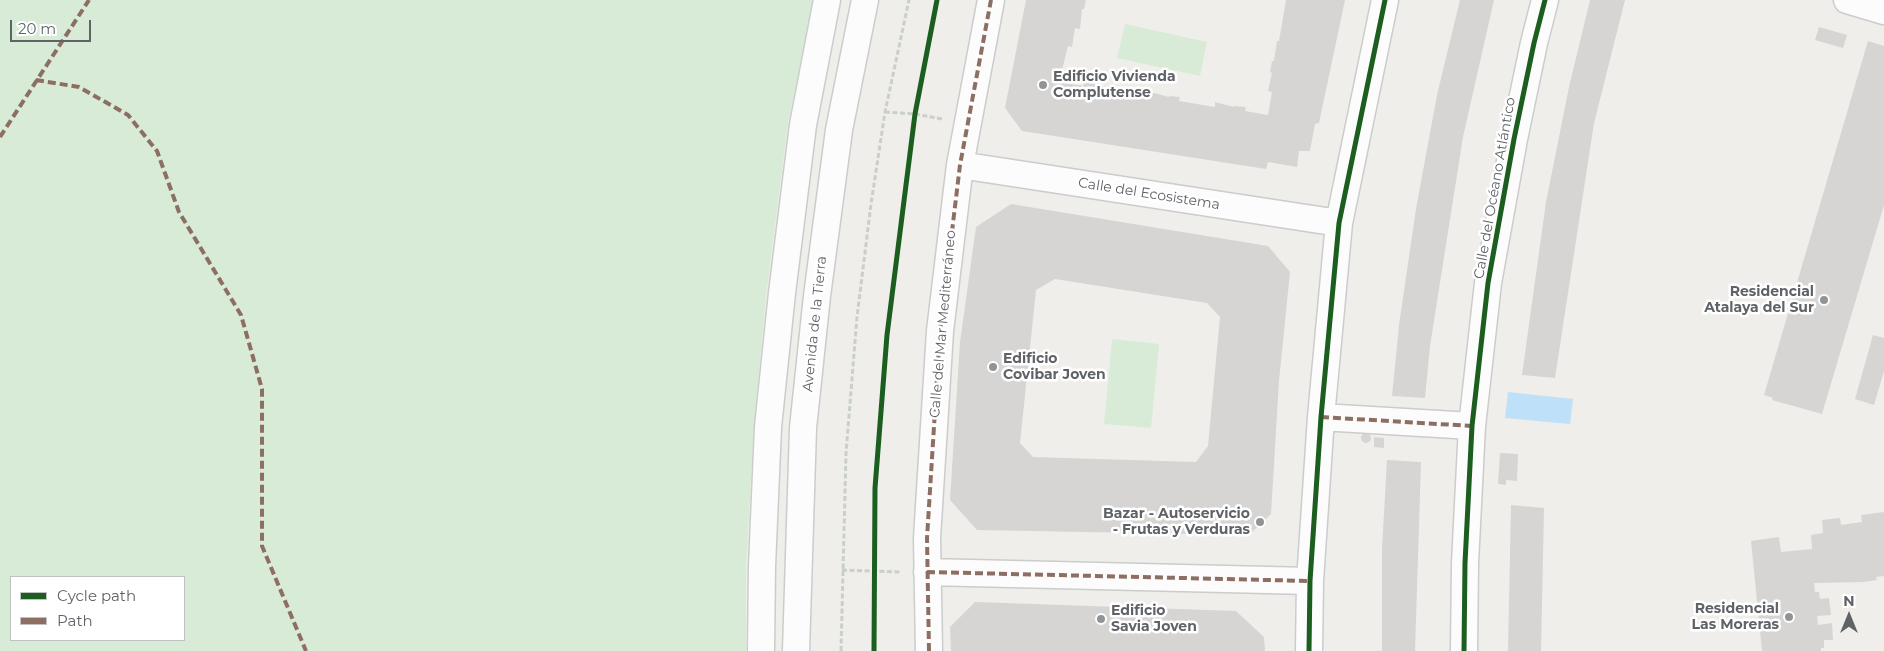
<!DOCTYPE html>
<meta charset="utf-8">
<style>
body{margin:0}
#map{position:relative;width:1884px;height:651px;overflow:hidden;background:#efeeea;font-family:Montserrat,sans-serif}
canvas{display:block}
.legend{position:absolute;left:10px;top:576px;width:175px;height:65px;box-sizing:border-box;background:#fff;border:1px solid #bfc1c3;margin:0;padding:6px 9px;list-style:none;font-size:15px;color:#5f6368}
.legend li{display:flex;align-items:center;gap:10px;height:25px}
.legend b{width:25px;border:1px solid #bfc1c3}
.north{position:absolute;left:1824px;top:591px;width:50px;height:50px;-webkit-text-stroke:4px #fff;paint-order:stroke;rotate:0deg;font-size:14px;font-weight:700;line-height:20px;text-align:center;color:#5f6368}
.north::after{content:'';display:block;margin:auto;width:18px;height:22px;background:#5f6368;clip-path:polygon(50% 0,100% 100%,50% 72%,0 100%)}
.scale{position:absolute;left:10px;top:20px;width:81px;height:22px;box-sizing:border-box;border:2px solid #5f6368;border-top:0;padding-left:6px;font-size:15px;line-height:18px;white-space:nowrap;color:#5f6368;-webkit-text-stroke:4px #fff;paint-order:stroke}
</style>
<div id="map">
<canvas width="1884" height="651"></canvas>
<ul class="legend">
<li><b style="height:6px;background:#1b5e20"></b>Cycle path</li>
<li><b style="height:6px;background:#8d6e63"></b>Path</li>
</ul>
<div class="north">N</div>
<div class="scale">20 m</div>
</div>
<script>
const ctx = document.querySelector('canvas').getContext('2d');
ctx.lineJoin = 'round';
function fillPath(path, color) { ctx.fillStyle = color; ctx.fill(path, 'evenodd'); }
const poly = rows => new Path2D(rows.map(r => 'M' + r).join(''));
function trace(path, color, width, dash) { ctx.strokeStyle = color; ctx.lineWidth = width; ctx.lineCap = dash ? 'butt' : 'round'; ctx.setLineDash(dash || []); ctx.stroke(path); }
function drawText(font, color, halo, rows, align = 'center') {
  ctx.font = font + ' Montserrat,sans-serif'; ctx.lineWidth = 5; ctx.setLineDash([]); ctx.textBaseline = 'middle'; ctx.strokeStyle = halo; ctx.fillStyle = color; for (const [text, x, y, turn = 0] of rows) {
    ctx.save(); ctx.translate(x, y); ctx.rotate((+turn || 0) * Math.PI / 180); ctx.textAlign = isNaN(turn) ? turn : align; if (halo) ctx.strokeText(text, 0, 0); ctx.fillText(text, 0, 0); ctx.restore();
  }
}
const green = poly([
 [0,0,813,0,788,123,766,296,754,425,746,567,746,651,0,651],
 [11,577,184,577,184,640,11,640],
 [1125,24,1207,42,1200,76,1117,58],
 [1112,339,1159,344,1151,428,1104,424]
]);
const water = poly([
 [1508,392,1573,399,1570,424,1505,418]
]);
const building = poly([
 [1026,0,1086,0,1084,9,1082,9,1080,29,1075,28,1072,47,1068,46,1059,82,1083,86,1084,82,1095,84,1095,86,1115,87,1114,91,1149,96,1150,92,1169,97,1169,96,1180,97,1179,101,1215,107,1215,102,1234,107,1234,106,1246,107,1245,111,1268,115,1272,92,1268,91,1272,73,1270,72,1272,61,1274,61,1277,41,1279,41,1286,0,1345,0,1319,123,1315,124,1310,151,1299,151,1297,167,1268,162,1266,169,1022,131,1005,108],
 [1460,0,1494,0,1463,137,1430,346,1425,398,1392,396,1399,325,1416,209,1437,95],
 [1590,0,1625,0,1594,123,1555,378,1522,375,1546,202,1569,87],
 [1819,27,1847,35,1843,48,1815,40],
 [1868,41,1884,46,1884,205,1822,414,1772,400,1773,398,1764,395],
 [1011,204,1268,246,1290,272,1279,381,1271,514,1249,535,977,530,950,500,960,342,976,227],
 [1055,279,1207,303,1220,317,1208,446,1196,462,1033,457,1020,443,1036,290],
 [1873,335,1884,338,1884,371,1874,405,1855,399],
 '1361 438a5 5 0 1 1 10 0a5 5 0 1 1-10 0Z',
 [1374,437,1384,438,1384,448,1374,447],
 [1500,453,1518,454,1517,481,1506,480,1506,485,1498,484],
 [1387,460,1421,462,1415,651,1382,651,1382,548],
 [1511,505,1544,508,1541,651,1508,651],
 [1884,512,1884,576,1876,577,1877,580,1864,582,1814,583,1815,592,1819,592,1820,599,1829,598,1831,615,1817,616,1818,625,1832,623,1833,640,1824,640,1824,648,1821,648,1821,651,1762,651,1751,541,1779,537,1781,552,1812,549,1811,535,1823,533,1822,520,1840,518,1841,525,1862,522,1861,515],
 [975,602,1236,611,1264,637,1265,651,951,651,950,627]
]);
const path = poly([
 [885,112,915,114,942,119],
 [842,570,901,572],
 [841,651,846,453,857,317,871,204,885,112,909,0]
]);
const minor = poly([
 [1847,0,1884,11],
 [960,165,1339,223],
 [1321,417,1472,426],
 [927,572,1310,581],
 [761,651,762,566,768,427,782,293,803,125,827,0],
 [796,651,803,428,817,296,839,130,865,0],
 [929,651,927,538,940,331,960,165,991,0],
 [1309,651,1310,581,1321,417,1339,223,1385,0],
 [1464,651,1465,563,1472,426,1488,283,1514,139,1534,43,1545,0]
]);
const quiet = poly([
 [36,80,79,87,128,115,157,151,179,212,241,315,262,389,262,546,306,651],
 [0,137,89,0],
 [1321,417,1472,426],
 [927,572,1310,581],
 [929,651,927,538,940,331,960,165,991,0]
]);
const cycleway = poly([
 [874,651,875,488,887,335,915,114,937,0],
 [1309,651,1310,581,1321,417,1339,223,1385,0],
 [1464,651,1465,563,1472,426,1488,283,1514,139,1534,43,1545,0]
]);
const markers = [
 [1043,85,5,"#919496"],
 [1824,300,5,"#919496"],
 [993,367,5,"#919496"],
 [1260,522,5,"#919496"],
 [1789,617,5,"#919496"],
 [1101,619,5,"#919496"]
];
const poiNames = [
 ["Edificio Vivienda",1053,77],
 ["Complutense",1053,93],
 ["Residencial",1814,292,"right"],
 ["Atalaya del Sur",1814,308,"right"],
 ["Edificio",1003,359],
 ["Covibar Joven",1003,375],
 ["Bazar - Autoservicio",1250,514,"right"],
 ["- Frutas y Verduras",1250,530,"right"],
 ["Residencial",1779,609,"right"],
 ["Las Moreras",1779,625,"right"],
 ["Edificio",1111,611],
 ["Savia Joven",1111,627]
];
const streetNames = [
 ["Calle del Océano Atlántico",1495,188,-80],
 ["Calle del Ecosistema",1149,194,9],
 ["Avenida de la Tierra",815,324,-84],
 ["Calle del Mar Mediterráneo",943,324,-85]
];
fillPath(green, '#d8ebd6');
fillPath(water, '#bfe0f9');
fillPath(building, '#d6d5d3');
trace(minor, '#cbcccc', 29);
trace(path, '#cacfcc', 3, [5, 2.5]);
trace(minor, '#fdfcfc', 26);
trace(quiet, '#8d6e63', 4, [8, 4]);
trace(cycleway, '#1b5e20', 5);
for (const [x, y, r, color] of markers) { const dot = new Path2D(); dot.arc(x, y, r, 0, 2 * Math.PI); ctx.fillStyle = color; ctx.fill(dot); trace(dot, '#fff', 2); }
drawText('bold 14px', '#5f6368', '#fff', poiNames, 'left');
drawText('14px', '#5f6368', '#fff', streetNames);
</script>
